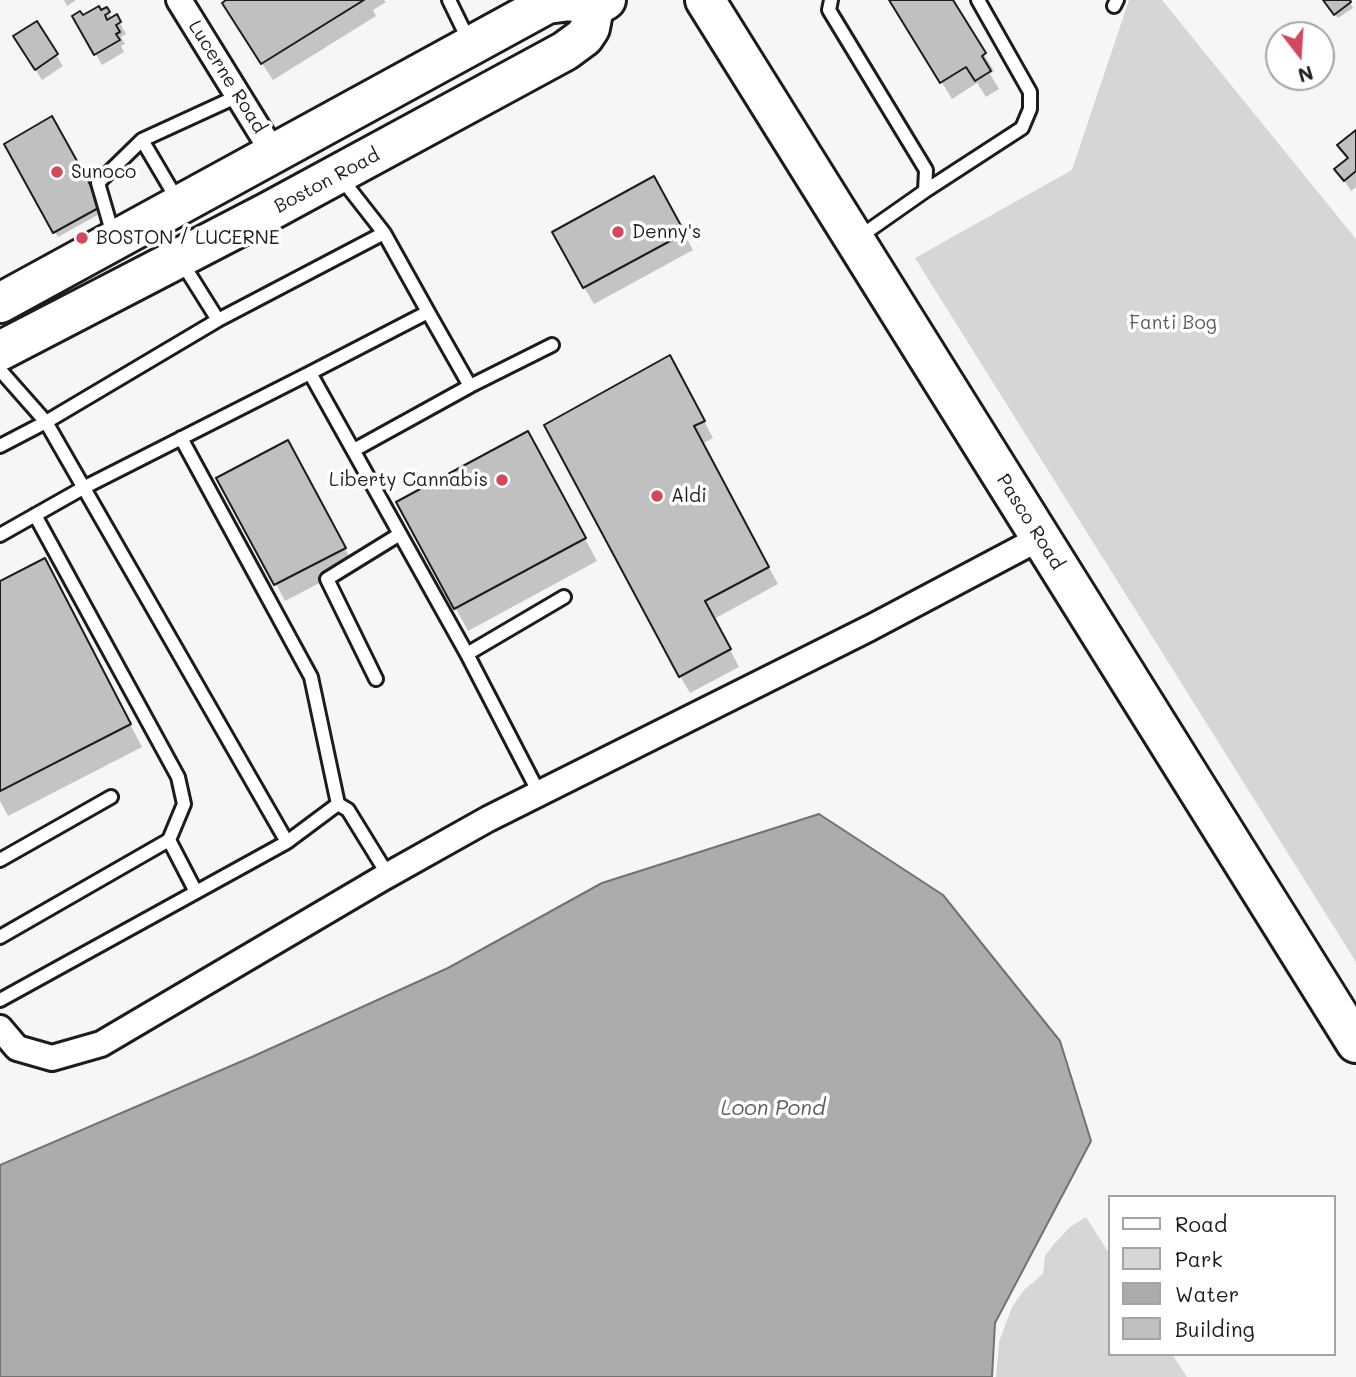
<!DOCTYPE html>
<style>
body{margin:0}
#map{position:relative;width:1356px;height:1377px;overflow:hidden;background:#f6f6f6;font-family:Mali,sans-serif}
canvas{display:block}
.legend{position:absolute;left:1108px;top:1195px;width:228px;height:161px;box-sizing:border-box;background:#fff;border:2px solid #a4a4a4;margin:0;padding:9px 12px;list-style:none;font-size:21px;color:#1c1c1c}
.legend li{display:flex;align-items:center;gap:14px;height:35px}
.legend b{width:35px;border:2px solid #a4a4a4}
.north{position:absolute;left:1265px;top:21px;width:70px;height:70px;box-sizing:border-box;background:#fff;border:2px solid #a4a4a4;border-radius:50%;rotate:163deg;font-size:19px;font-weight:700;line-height:28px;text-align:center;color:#1c1c1c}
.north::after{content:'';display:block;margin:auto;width:24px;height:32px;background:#d1495b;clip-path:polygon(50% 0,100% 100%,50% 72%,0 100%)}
</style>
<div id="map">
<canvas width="1356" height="1377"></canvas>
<ul class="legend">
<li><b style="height:9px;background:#fff"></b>Road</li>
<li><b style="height:19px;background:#d6d6d6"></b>Park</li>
<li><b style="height:19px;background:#acacac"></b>Water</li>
<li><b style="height:19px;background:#c0c0c0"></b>Building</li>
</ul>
<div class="north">N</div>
</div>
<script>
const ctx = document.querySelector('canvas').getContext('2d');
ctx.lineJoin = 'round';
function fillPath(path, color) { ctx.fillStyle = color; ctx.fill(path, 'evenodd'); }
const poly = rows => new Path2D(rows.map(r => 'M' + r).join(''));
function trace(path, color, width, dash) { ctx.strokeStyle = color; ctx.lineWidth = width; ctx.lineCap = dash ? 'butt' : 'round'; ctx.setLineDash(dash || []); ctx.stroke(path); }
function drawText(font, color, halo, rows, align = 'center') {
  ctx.font = font + ' Mali,sans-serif'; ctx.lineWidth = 7; ctx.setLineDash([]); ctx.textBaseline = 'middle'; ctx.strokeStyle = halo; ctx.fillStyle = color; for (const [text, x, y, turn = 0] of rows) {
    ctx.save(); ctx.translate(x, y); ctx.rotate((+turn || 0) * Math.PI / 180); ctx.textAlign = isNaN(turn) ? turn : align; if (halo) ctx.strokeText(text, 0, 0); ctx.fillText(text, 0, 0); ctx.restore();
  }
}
const green = poly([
 [1129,0,1162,0,1356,239,1356,962,915,258,1072,170],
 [1086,1217,1109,1253,1109,1354,1172,1354,1187,1377,996,1377,999,1342,1012,1307,1024,1290,1043,1274,1045,1256,1053,1245,1070,1227]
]);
const water = poly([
 [819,814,943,895,1060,1041,1091,1141,995,1323,992,1377,0,1377,0,1165,254,1056,448,968,602,883,819,814]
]);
const shadow = poly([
 [64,0,76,0,67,6],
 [230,0,384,0,386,2,373,10,376,16,273,80,234,20],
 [891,0,951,0,994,71,990,74,999,89,986,97,977,83,952,99],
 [1324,0,1348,0,1353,8,1338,18],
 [106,9,112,19,116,16,126,34,121,37,125,44,121,46,124,52,102,65,74,17,82,18],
 [36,23,63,66,42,80,22,48],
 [52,119,103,212,58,237,6,144],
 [1356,132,1356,187,1351,191,1337,169,1349,160,1339,145],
 [663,195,693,250,594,304,584,287],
 [679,374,713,438,702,444,778,584,714,619,739,667,690,693,680,676],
 [540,456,597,561,468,631,398,502],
 [297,459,354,565,285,601,276,584],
 [0,583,57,583,142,747,8,816,0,801]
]);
const building = poly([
 [226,0,364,0,261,64,222,3,226,0],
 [889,0,953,0,986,53,982,56,991,71,975,81,966,67,940,83,889,0],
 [1323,0,1350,0,1351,2,1334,15,1323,0],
 [99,6,101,10,107,7,110,12,105,15,107,20,117,14,121,22,116,25,120,32,116,34,120,40,94,55,72,16,80,11,83,15,99,6],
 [37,21,58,54,35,70,13,36,37,21],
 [52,116,102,206,53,233,4,144,52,116],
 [1356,130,1356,171,1344,181,1334,169,1348,158,1337,145,1356,130],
 [654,176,685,233,583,288,552,232,654,176],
 [670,355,705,421,694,426,769,567,705,601,731,649,679,677,544,425,670,355],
 [528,431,586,538,454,609,396,502,528,431],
 [288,440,346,548,274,585,216,478,288,440],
 [45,558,131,724,0,791,0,581,45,558]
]);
const service = poly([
 [449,0,469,41],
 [831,0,829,10,926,170,925,191,858,238],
 [1114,6,1117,0],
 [142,140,238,96],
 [341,178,384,233],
 [925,191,1022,128,1030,109,1030,92,978,0],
 [114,238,98,183,142,140,178,201],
 [181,261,218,320,384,233,428,312,310,373,467,654,539,793],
 [428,312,470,386,552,345],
 [0,370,46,422,287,842,0,1000],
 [181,438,311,677,338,804],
 [0,446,46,422,218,320],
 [354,450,470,386],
 [35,515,178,777,184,804,169,840],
 [0,535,83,488,310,373],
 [467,654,564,597],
 [376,679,327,579,400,534],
 [287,842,338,804,348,810,388,875],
 [0,860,111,797],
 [0,937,169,840,196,892]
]);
const minor = poly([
 [179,0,274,154],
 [0,1028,17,1048,52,1058,101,1044,381,879,488,819,870,628,1040,538]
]);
const primary = poly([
 [705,0,1356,1043],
 [0,303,547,4,571,1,594,7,606,0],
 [0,351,268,212,565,51,584,37,590,28,594,7]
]);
const markers = [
 [57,172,7,"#d1495b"],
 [618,232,7,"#d1495b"],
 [82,238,7,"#d1495b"],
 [502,480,7,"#d1495b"],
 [657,496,7,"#d1495b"]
];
const streetNames = [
 ["Lucerne Road",227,77,58],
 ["Boston Road",327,181,-28],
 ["Pasco Road",1030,522,58]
];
const poiNames = [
 ["Sunoco",71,172],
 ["Denny's",632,232],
 ["BOSTON / LUCERNE",96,238],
 ["Liberty Cannabis",488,480,"right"],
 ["Aldi",671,496]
];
const parkNames = [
 ["Fanti Bog",1173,323]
];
const waterNames = [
 ["Loon Pond",773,1109]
];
fillPath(green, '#d6d6d6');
fillPath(water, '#acacac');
trace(water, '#727272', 2);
fillPath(shadow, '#0003');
fillPath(building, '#c0c0c0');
trace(building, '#1c1c1c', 2);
trace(service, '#1c1c1c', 18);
trace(minor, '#1c1c1c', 30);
trace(primary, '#1c1c1c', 44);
trace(service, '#fff', 12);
trace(minor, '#fff', 24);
trace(primary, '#fff', 38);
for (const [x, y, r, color] of markers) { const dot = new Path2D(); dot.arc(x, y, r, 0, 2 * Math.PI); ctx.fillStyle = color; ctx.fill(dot); trace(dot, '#fff', 2.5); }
drawText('19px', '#1c1c1c', '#fff', streetNames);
drawText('19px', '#1c1c1c', '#fff', poiNames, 'left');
drawText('19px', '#5d5d5d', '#fff', parkNames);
drawText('italic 21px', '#5d5d5d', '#fff', waterNames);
</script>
